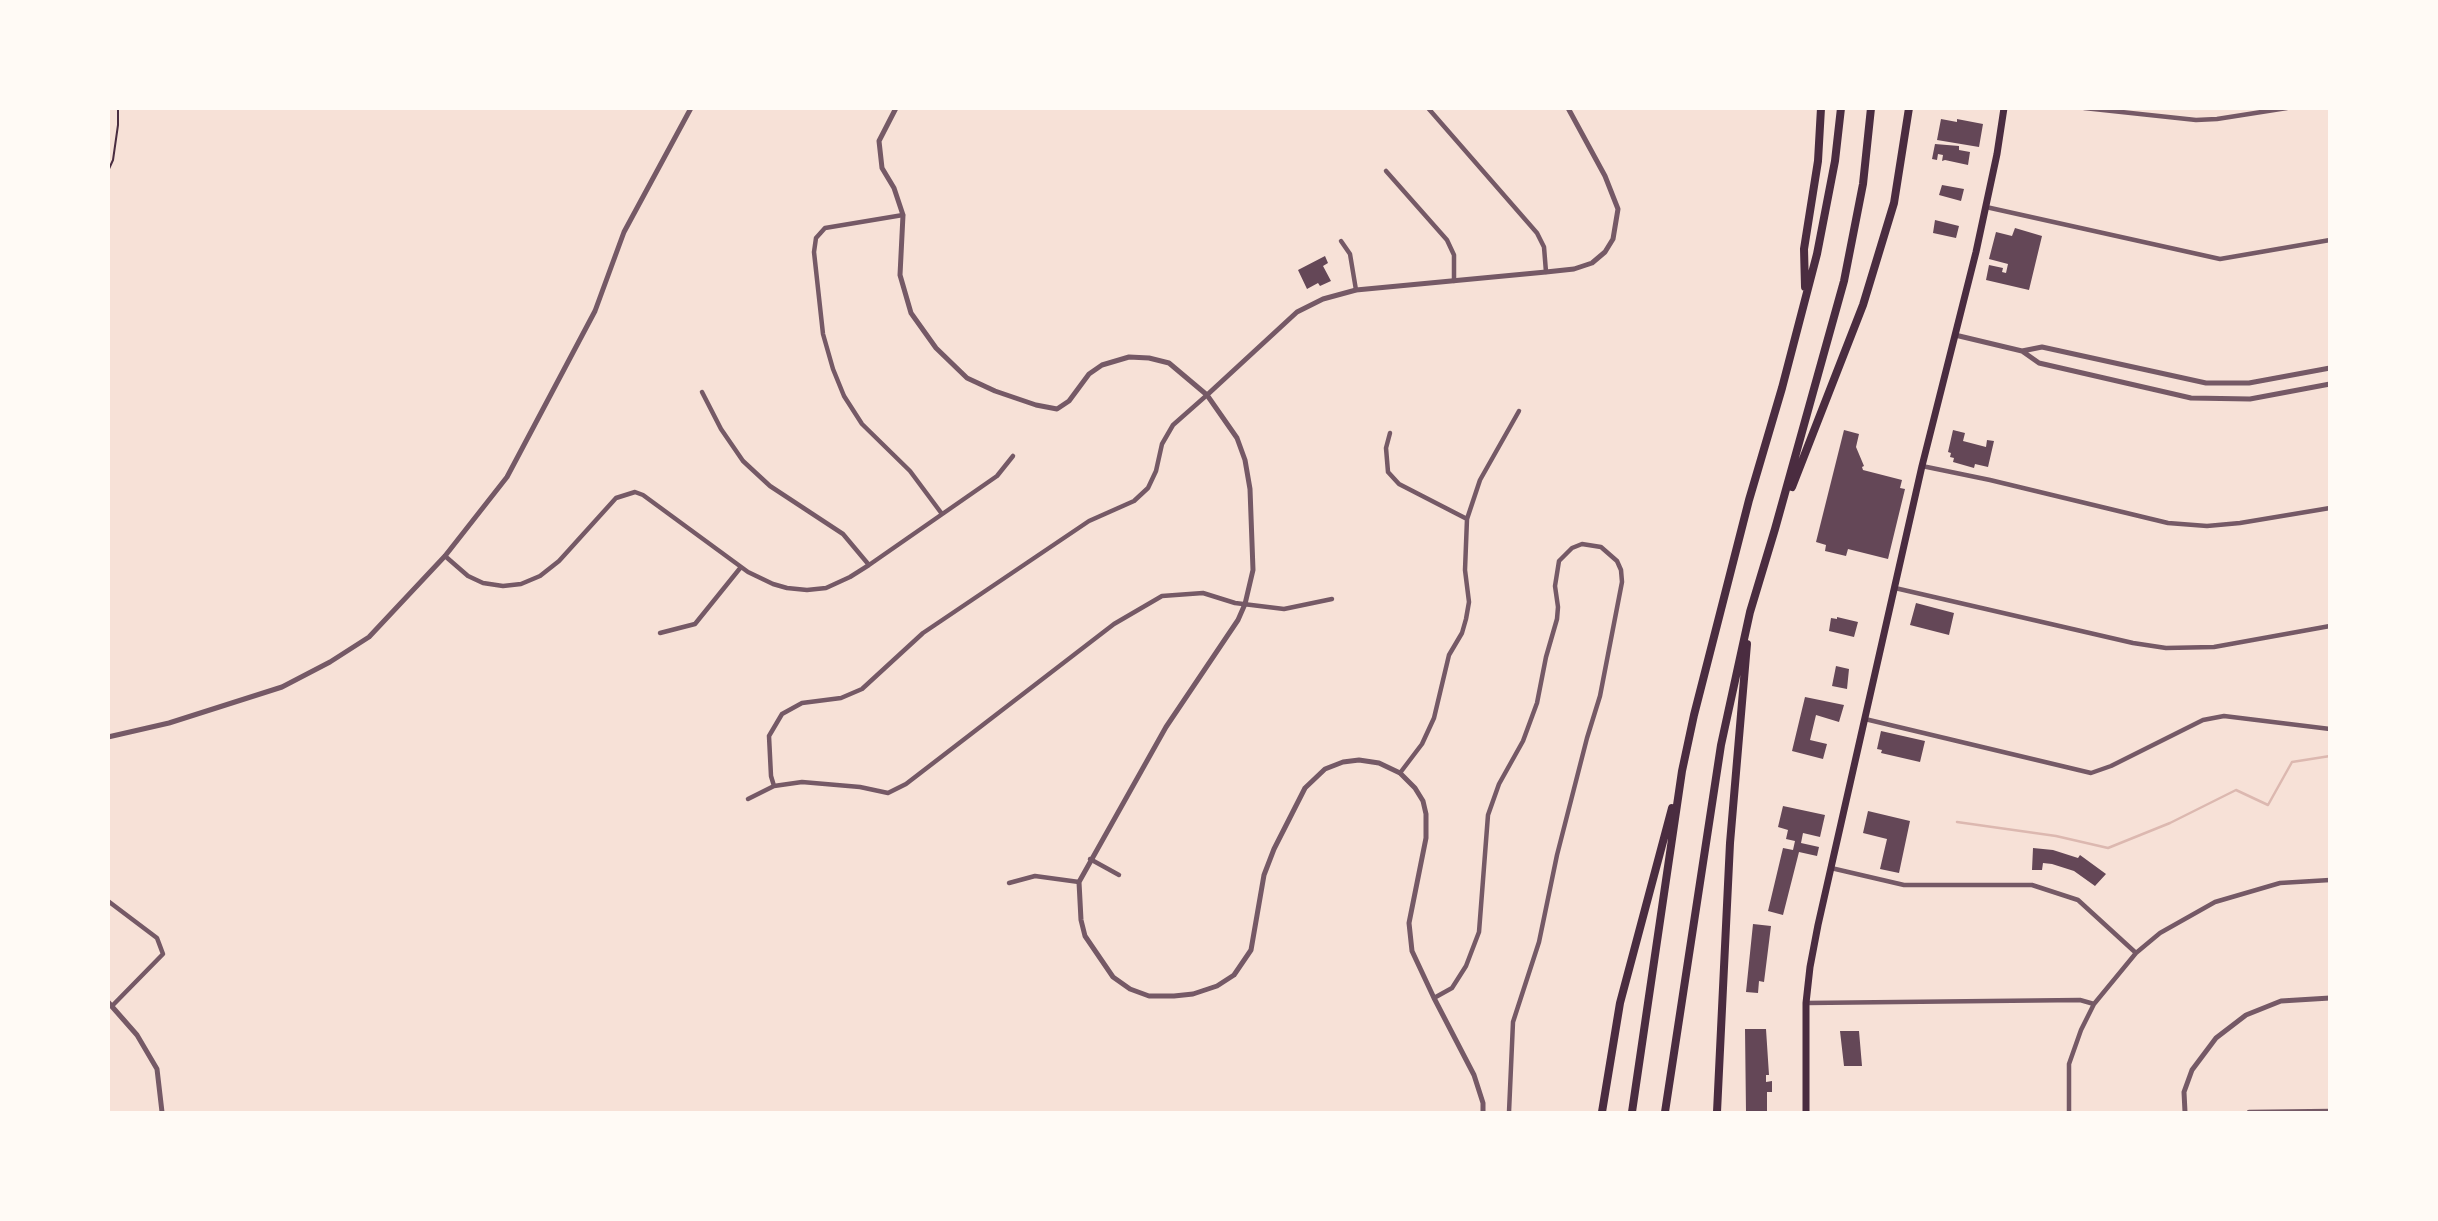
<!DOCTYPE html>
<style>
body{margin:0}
#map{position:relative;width:2438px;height:1221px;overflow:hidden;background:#f7e1d7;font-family:Karla,sans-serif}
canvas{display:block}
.frame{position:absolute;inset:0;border:110px solid #fffaf5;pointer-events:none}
</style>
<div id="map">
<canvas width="2438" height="1221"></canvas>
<div class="frame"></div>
</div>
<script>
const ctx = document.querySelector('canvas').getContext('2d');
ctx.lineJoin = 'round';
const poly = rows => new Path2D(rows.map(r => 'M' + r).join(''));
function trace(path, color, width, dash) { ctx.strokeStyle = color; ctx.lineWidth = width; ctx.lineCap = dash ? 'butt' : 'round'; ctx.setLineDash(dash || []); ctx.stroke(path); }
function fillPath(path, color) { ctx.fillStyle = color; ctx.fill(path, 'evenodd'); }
const stream = poly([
 [1957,822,2056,836,2108,848,2170,823,2236,790,2268,805,2292,762,2330,756]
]);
const building = poly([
 [1941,119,1957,122,1957,119,1983,124,1979,147,1937,140],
 [1935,144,1959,146,1959,150,1970,152,1968,165,1945,160,1942,161,1943,155,1938,154,1937,160,1932,159],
 [1942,185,1964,189,1961,201,1939,195],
 [1935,220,1959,226,1956,238,1933,233],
 [2015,228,2042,236,2029,290,1986,280,1989,265,2003,268,2002,272,2006,273,2008,264,1989,259,1996,232,2012,236],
 [1325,256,1328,263,1323,266,1331,281,1320,286,1318,283,1307,289,1298,270],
 [1844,430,1859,434,1856,447,1864,466,1862,467,1863,470,1902,480,1900,488,1905,489,1888,559,1848,549,1846,556,1825,551,1826,545,1816,542],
 [1953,430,1965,433,1963,441,1986,447,1987,440,1994,441,1988,467,1975,464,1974,468,1953,462,1954,458,1950,457,1951,453,1948,452],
 [1916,603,1954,613,1949,635,1910,625],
 [1837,617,1858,622,1854,637,1829,631,1831,618,1837,619],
 [1836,666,1849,669,1847,689,1832,686],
 [1805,697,1844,705,1839,722,1816,715,1810,740,1827,744,1823,759,1792,751],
 [1881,731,1925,741,1920,762,1881,753,1882,750,1877,749],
 [1783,806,1825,815,1820,837,1803,833,1801,843,1819,847,1817,856,1799,852,1783,915,1768,911,1783,848,1793,850,1795,841,1786,839,1788,830,1778,827],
 [1868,811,1910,821,1899,873,1880,869,1887,839,1863,833],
 [2033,848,2053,850,2078,858,2080,855,2106,874,2095,886,2074,871,2052,864,2043,863,2042,870,2032,870],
 [1753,924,1771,926,1764,982,1759,981,1758,993,1746,992],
 [1745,1029,1766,1029,1769,1075,1766,1075,1766,1082,1772,1081,1772,1092,1767,1092,1767,1112,1746,1112],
 [1840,1031,1859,1031,1862,1066,1844,1066]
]);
const path = poly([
 [108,171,113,160,118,125,118,108]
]);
const minor = poly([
 [1428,108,1537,233,1544,247,1546,272],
 [2084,108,2196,120,2217,119,2287,108],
 [1386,171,1447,240,1454,255,1454,281],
 [1986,207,2220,259,2330,240],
 [903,215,825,228,816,238,814,252,823,334,833,369,844,396,862,424,910,471,942,514],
 [1341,241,1350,254,1356,290],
 [702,392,721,429,743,461,770,486,843,534,869,565],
 [1390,433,1386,448,1388,472,1399,484,1467,519],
 [1922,466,1990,480,2168,523,2207,526,2240,523,2330,508],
 [445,556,468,576,483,583,503,586,521,584,540,576,559,561,616,498,635,492,643,495,748,572,773,584,787,588,807,590,826,588,850,577,869,565,997,476,1013,456],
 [1895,588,2133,643,2166,648,2214,647,2330,626],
 [660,633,695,624,741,567],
 [1865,719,2091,773,2111,766,2203,720,2224,716,2330,729],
 [1400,773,1422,744,1434,718,1449,655,1462,633,1466,619,1469,602,1465,570,1467,519,1480,480,1519,411],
 [774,786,771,776,769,736,782,714,802,703,841,698,862,689,923,633,1089,521,1134,501,1148,488,1156,471,1162,444,1173,425,1207,395],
 [748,799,774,786,802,782,860,787,888,793,906,784,1114,624,1162,596,1203,593,1235,603,1284,609,1332,599],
 [1090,859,1119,875],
 [1831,868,1904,885,2032,885,2078,900,2136,953],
 [1009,883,1035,876,1079,882],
 [108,901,157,938,163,954,113,1005],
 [1434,998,1452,988,1466,966,1479,932,1488,815,1499,784,1523,741,1537,703,1546,657,1557,619,1558,607,1555,586,1559,561,1572,548,1582,544,1601,547,1617,561,1621,570,1622,582,1600,696,1587,738,1557,855,1539,942,1513,1022,1509,1112],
 [1807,1003,2080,1000,2094,1004],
 [2069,1112,2069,1064,2081,1030,2094,1004,2136,953,2160,933,2215,902,2280,883,2330,880],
 [2249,1112,2330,1111]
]);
const tertiary = poly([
 [896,108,879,141,882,168,894,188,903,215,900,275,911,313,936,348,967,378,995,391,1036,405,1057,409,1069,401,1089,374,1102,365,1129,357,1149,358,1169,363,1207,395,1237,438,1245,460,1250,489,1253,570,1245,604,1238,620,1166,727,1079,882,1081,920,1085,936,1113,977,1130,989,1149,996,1174,996,1193,994,1217,986,1234,975,1251,950,1264,875,1274,849,1305,788,1325,769,1343,762,1359,760,1379,763,1400,773,1415,788,1423,801,1426,814,1426,838,1409,923,1412,951,1434,998,1474,1075,1483,1103,1483,1112],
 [1955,335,2022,351,2039,363,2191,398,2250,399,2330,384],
 [2022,351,2042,347,2206,383,2249,383,2330,368],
 [1207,395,1297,312,1323,299,1356,290,1546,272,1574,269,1592,263,1605,252,1613,239,1618,209,1605,176,1568,108],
 [108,737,169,723,282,687,330,662,369,637,445,556,507,477,595,311,624,232,691,108],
 [108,1002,137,1035,157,1069,162,1112],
 [2185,1112,2184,1092,2192,1070,2216,1038,2246,1015,2281,1001,2330,998]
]);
const primary = poly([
 [1806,1112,1806,1003,1810,967,1818,925,1922,466,1976,252,1997,154,2004,108]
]);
const motorway = poly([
 [1805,287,1804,249,1818,161,1821,108],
 [1792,487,1863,305,1894,203,1909,108],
 [1602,1112,1620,1003,1672,808],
 [1632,1112,1682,771,1694,715,1749,500,1782,388,1817,254,1835,161,1841,108],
 [1665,1112,1721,745,1750,612,1775,529,1844,281,1863,184,1871,108],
 [1717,1112,1730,843,1747,644]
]);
trace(stream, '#dcb8b0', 2.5);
fillPath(building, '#644757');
trace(path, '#4a2c40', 2);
trace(minor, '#755966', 4.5);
trace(tertiary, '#755966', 5);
trace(primary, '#4a2c40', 7);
trace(motorway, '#4a2c40', 8);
</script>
